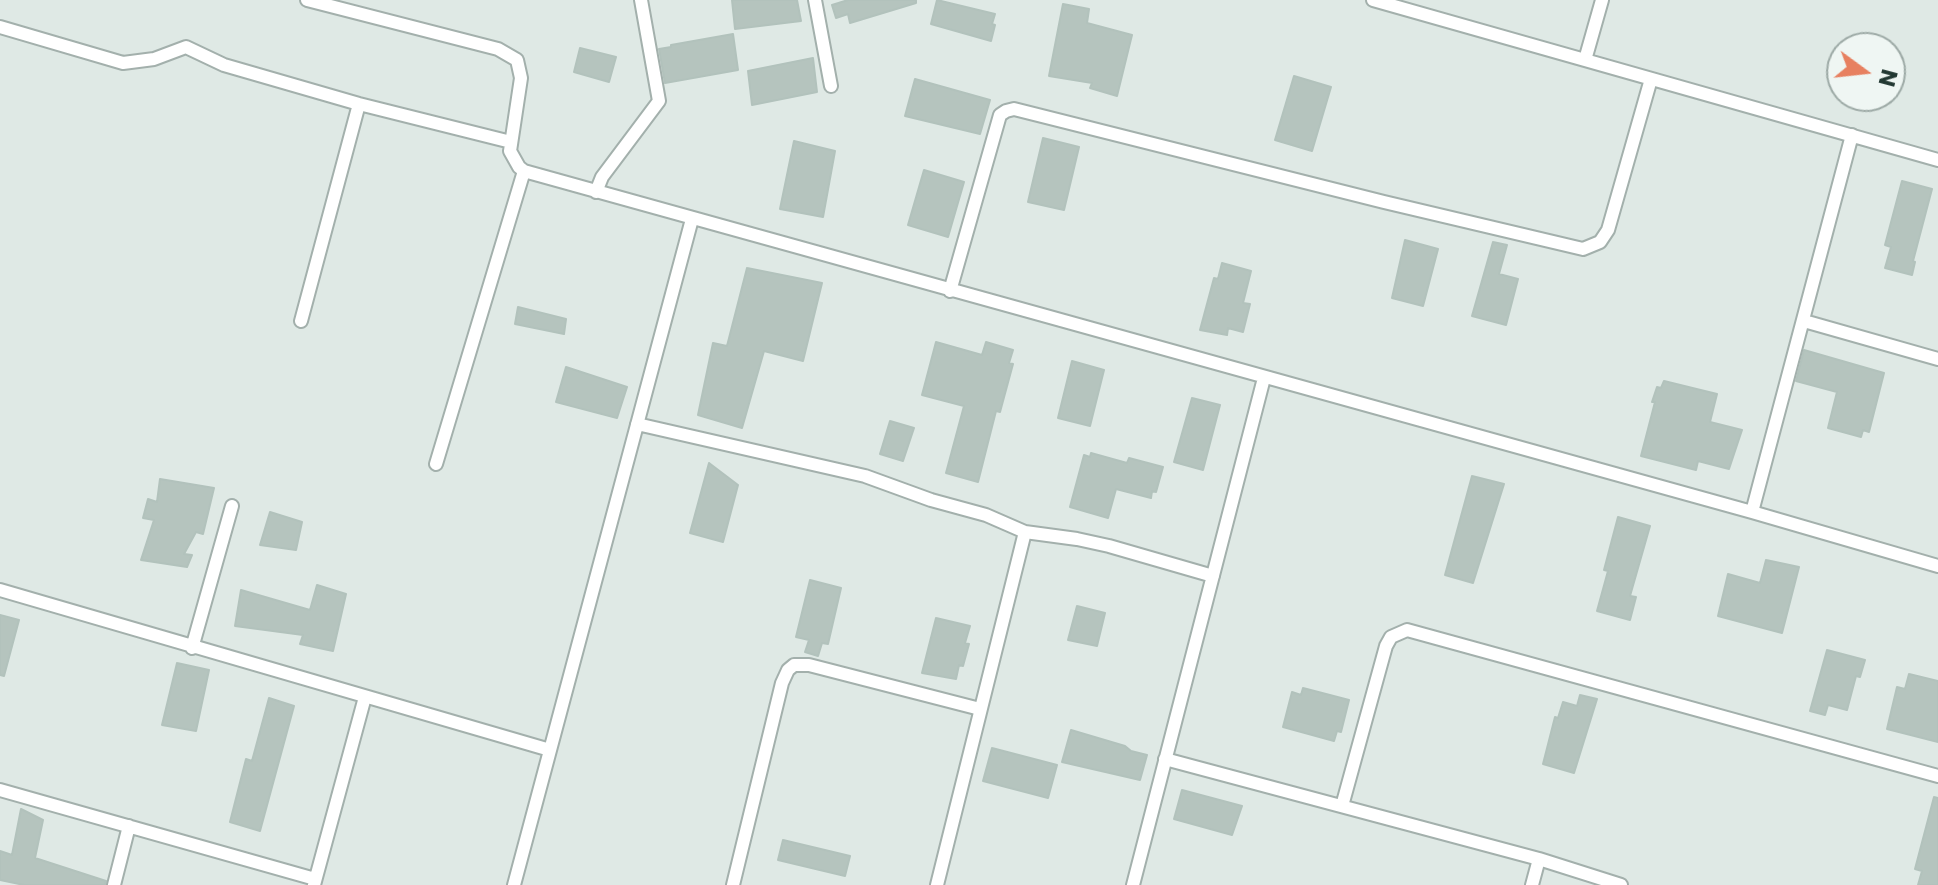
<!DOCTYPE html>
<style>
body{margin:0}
#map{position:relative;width:1938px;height:885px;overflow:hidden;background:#dfe9e5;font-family:Poppins,sans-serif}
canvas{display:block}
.north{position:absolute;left:1826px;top:32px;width:80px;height:80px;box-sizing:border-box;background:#eff6f3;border:2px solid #9daaa6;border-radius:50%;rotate:105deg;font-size:22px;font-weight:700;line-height:32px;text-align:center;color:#223832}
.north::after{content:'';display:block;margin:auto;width:28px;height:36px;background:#e78060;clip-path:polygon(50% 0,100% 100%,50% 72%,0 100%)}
</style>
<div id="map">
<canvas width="1938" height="885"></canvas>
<div class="north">N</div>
</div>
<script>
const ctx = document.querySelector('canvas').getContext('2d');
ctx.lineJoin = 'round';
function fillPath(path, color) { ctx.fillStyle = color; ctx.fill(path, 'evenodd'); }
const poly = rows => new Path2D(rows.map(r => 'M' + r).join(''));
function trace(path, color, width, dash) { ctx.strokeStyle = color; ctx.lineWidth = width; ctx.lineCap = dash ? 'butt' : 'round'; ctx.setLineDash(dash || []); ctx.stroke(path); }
const building = poly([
 [732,0,797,0,801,21,735,29,732,0],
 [848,0,916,0,916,3,850,23,848,14,836,18,832,5,848,0],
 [937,0,995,14,992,24,995,25,991,41,931,24,937,0],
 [1063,4,1089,9,1087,23,1132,35,1117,96,1090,88,1092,83,1049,76,1063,4],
 [733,34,738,70,665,83,659,49,671,47,671,45,733,34],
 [580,48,616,57,609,82,574,72,580,48],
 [813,58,817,92,752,105,748,71,813,58],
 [1294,76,1331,87,1312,151,1275,140,1294,76],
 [915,79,990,100,980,134,905,116,915,79],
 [1043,138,1079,147,1064,210,1028,202,1043,138],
 [794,141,835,151,823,217,780,209,794,141],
 [924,170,964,182,948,237,908,225,924,170],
 [1902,181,1932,189,1913,261,1915,262,1912,275,1885,268,1891,247,1885,245,1902,181],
 [1405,240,1438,249,1423,306,1392,298,1405,240],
 [1493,242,1507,245,1499,274,1518,279,1506,325,1472,316,1493,242],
 [1222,263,1251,271,1243,303,1250,304,1243,332,1228,328,1227,335,1200,330,1214,278,1218,279,1222,263],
 [747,268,822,283,803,361,764,351,742,428,698,415,713,343,727,346,747,268],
 [518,307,566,319,564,334,515,324,518,307],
 [936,342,982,355,986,342,1013,350,1009,363,1013,364,1000,412,996,411,978,482,946,473,964,406,922,395,936,342],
 [1804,350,1884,373,1869,432,1863,430,1861,437,1828,428,1837,392,1796,381,1804,350],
 [1072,361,1104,370,1090,426,1058,418,1072,361],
 [566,367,627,387,617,418,556,402,566,367],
 [1664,381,1717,394,1710,422,1742,430,1729,469,1698,461,1696,470,1641,456,1655,402,1652,402,1657,387,1661,388,1664,381],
 [1192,398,1220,405,1203,470,1174,462,1192,398],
 [890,421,914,428,903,461,880,454,890,421],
 [1091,453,1127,463,1129,458,1163,467,1156,492,1152,491,1151,498,1116,489,1108,518,1070,507,1084,455,1090,457,1091,453],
 [709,463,738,485,723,542,690,533,709,463],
 [1472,476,1504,484,1473,583,1445,575,1472,476],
 [160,479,214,488,203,534,196,532,184,554,192,555,187,567,141,560,154,520,143,518,148,499,157,502,160,479],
 [270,512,302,522,296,550,260,545,270,512],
 [1618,517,1650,526,1630,596,1636,597,1630,620,1597,611,1608,571,1604,570,1618,517],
 [1766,560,1799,567,1782,633,1718,616,1728,574,1760,583,1766,560],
 [810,580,841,588,828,644,822,643,818,656,805,652,809,640,796,637,810,580],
 [317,585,346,594,333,651,300,644,303,635,235,626,241,590,310,610,317,585],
 [1077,606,1105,613,1097,646,1068,640,1077,606],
 [0,615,19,620,4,676,0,675,0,615],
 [936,618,970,626,965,643,969,644,963,666,959,665,956,679,922,673,936,618],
 [1827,650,1865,660,1860,677,1856,676,1847,710,1828,705,1825,715,1810,711,1827,650],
 [177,663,209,670,196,731,162,725,177,663],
 [1909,674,1938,681,1938,742,1887,729,1897,687,1905,689,1909,674],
 [1303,688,1349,700,1341,732,1337,731,1334,741,1283,727,1292,692,1301,695,1303,688],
 [1580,695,1597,699,1574,773,1543,764,1555,717,1558,718,1563,702,1577,706,1580,695],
 [269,698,294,706,260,831,230,822,246,759,252,761,269,698],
 [1071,730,1125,746,1131,751,1147,755,1140,780,1062,762,1071,730],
 [992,748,1057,765,1048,798,983,781,992,748],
 [1182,790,1242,806,1232,835,1174,819,1182,790],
 [1934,797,1938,798,1938,885,1918,885,1922,871,1915,869,1934,797],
 [21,809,43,820,35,858,106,881,105,885,24,885,0,880,0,851,12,855,21,809],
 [783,840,850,856,845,876,778,860,783,840]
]);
const street = poly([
 [307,0,498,49,517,60,521,78,510,151,519,167,524,171,1752,512,1938,566],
 [815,0,831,86],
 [1373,0,1938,160],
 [0,27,123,63,154,59,186,47,224,65,359,104,511,142],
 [1585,60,1602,0],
 [596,192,602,177,659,101,641,0],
 [950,291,1000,115,1006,111,1014,109,1384,202,1583,249,1600,242,1608,230,1651,79],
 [301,321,359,104],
 [1804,321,1938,359],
 [637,424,865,476,931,500,986,515,1025,532,937,885],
 [436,464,524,171],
 [1752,512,1852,135],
 [1025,532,1077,539,1109,546,1213,576],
 [0,590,550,750],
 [192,648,232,506],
 [1165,759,1539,859,1621,885],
 [0,790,315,879],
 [1342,806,1386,646,1391,637,1407,630,1938,776],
 [114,885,129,826],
 [314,885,365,697],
 [514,885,692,219],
 [733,885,782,683,788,670,794,665,809,665,980,709],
 [1133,885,1264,378],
 [1532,885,1539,859]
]);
fillPath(building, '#b5c4be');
trace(building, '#b2c2bc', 2);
trace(street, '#a3b0ac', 16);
trace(street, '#fff', 12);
</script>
